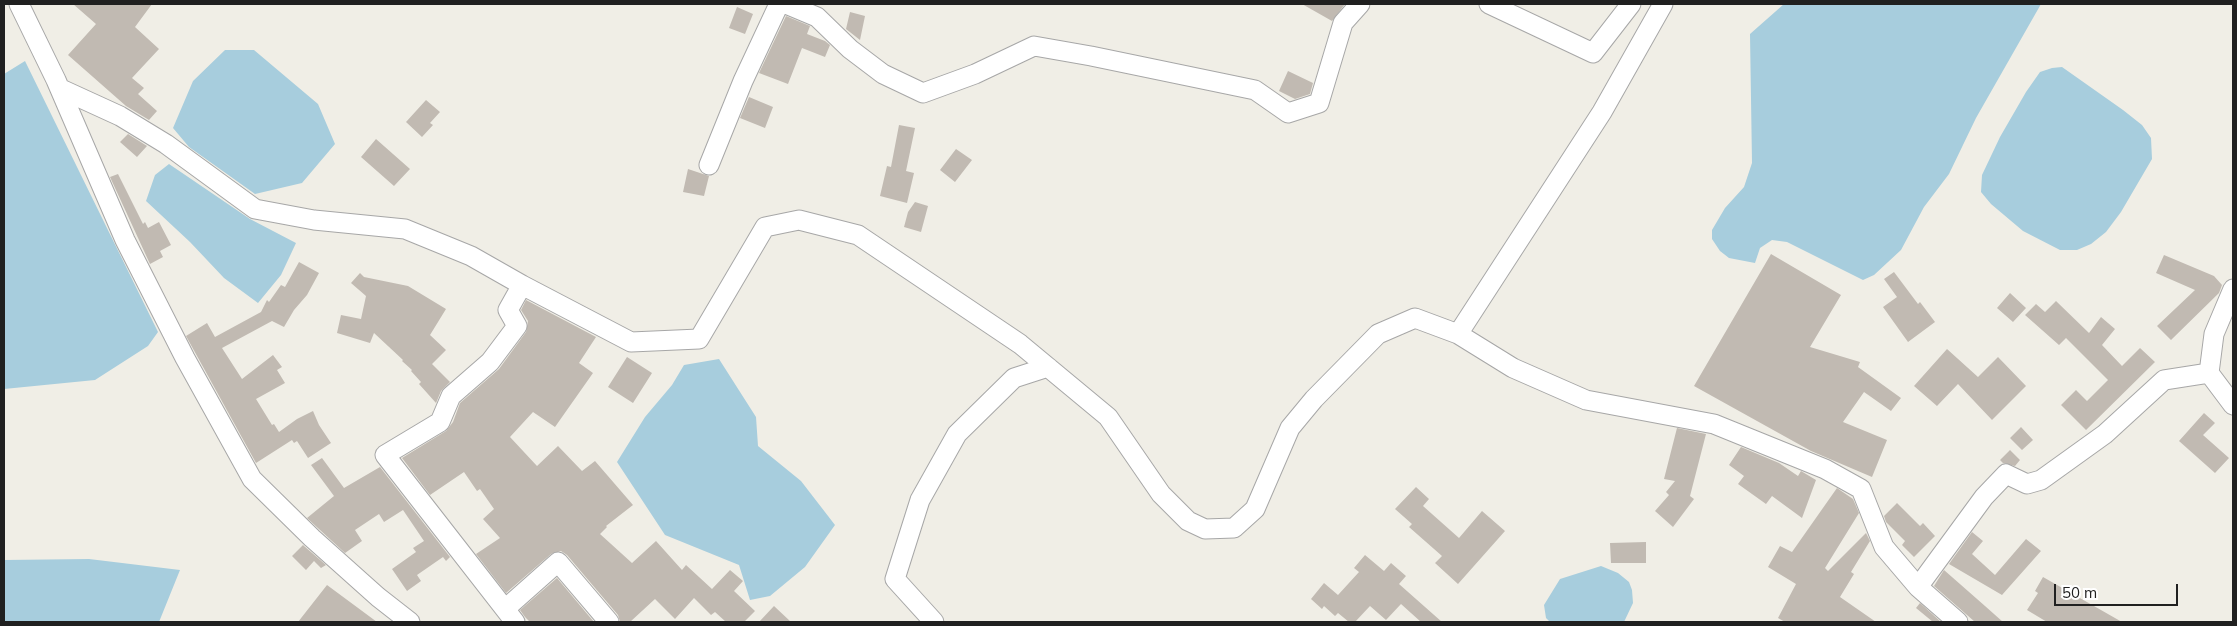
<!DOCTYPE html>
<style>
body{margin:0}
#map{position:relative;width:2237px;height:626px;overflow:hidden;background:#f0eee6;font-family:Mulish,sans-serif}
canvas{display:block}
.frame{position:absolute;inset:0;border:5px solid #202020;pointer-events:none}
.scale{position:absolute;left:2054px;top:584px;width:124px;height:22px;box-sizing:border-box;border:2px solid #202020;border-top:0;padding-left:6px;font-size:15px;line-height:18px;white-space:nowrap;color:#202020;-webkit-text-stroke:4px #fff;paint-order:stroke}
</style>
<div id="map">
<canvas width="2237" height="626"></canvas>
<div class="frame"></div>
<div class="scale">50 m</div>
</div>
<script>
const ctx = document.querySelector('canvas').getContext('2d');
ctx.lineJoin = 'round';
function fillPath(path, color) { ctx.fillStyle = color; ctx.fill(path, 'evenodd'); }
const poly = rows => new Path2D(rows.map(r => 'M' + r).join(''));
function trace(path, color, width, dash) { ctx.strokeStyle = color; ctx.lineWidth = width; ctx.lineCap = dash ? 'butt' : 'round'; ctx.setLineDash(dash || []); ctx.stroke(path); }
const water = poly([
 [1784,4,2041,4,1976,118,1949,174,1924,207,1901,250,1874,275,1863,280,1787,242,1772,240,1760,248,1755,263,1729,258,1720,251,1712,239,1712,230,1725,208,1744,187,1752,163,1750,34],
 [225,50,254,50,318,104,335,144,302,183,255,194,189,147,173,128,193,81],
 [25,61,158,332,148,346,95,380,4,389,4,74],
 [2062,67,2123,110,2142,125,2151,138,2152,159,2121,212,2106,232,2091,244,2077,250,2060,250,2023,231,1991,204,1981,192,1982,175,2000,137,2026,92,2040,72,2052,68],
 [169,164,250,219,296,243,281,275,258,303,224,278,190,242,146,201,155,175],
 [719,359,756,417,758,446,801,481,835,525,805,567,770,596,750,600,739,565,665,535,617,462,645,417,672,385,684,365],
 [89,559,180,570,159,622,4,622,4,560],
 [1601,566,1618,573,1629,582,1632,590,1633,603,1624,622,1550,622,1546,618,1544,605,1560,579]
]);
const building = poly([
 [73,4,152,4,135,27,159,49,132,78,144,88,138,94,157,111,149,120,126,106,68,55,96,24],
 [1302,4,1345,4,1332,21],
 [737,7,753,14,745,34,729,28],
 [850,12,865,16,860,40,846,29],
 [786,16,810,26,807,34,825,41,830,45,825,57,802,48,788,84,759,73],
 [1288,71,1313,83,1310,94,1295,99,1279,91],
 [749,97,773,107,765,128,740,118],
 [426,100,440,112,430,123,433,125,422,137,406,122],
 [899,125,915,128,906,171,914,173,907,203,880,196,887,166,891,167],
 [128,134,147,146,137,157,120,142],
 [376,139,410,169,394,186,361,157],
 [956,149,972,160,955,182,940,170],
 [688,169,709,176,704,196,683,192],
 [118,174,143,224,145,222,148,228,159,222,171,245,160,251,163,257,150,264,110,177],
 [915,202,928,206,921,232,904,227,908,212],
 [1771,254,1841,295,1810,347,1860,362,1858,367,1901,398,1891,411,1864,392,1843,422,1887,440,1872,477,1811,451,1694,386],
 [2164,255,2214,276,2222,285,2219,293,2171,340,2157,326,2195,290,2156,273],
 [299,262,319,273,307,295,294,310,284,327,272,321,222,348,242,379,273,355,282,367,277,370,285,383,256,399,272,425,274,424,279,432,297,419,313,411,319,425,331,443,308,458,297,441,294,443,292,440,256,463,186,336,207,323,215,337,261,312,267,300,269,302,281,285,285,287],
 [1894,272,1918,304,1920,302,1935,322,1908,342,1883,307,1897,297,1884,279],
 [360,273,364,277,408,286,446,309,430,335,446,350,432,364,450,382,441,391,436,403,419,384,421,382,411,371,412,370,402,361,403,360,374,333,370,343,337,333,341,315,361,319,366,296,351,283],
 [2010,293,2026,308,2013,322,1997,308],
 [526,300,596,337,579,363,593,373,555,427,533,412,510,437,537,466,558,446,582,471,595,461,633,505,606,526,607,527,600,534,632,563,656,541,682,570,686,565,712,589,730,570,743,581,734,591,755,611,744,622,726,622,715,612,711,615,694,598,675,619,655,599,630,622,620,622,618,615,567,555,561,551,551,554,506,593,476,554,500,538,483,519,494,509,480,489,477,491,464,472,430,495,402,458,446,431,453,422,460,403,499,369,526,332,528,321,521,310],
 [2056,301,2089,333,2101,317,2115,329,2102,345,2122,366,2140,348,2155,362,2086,430,2061,405,2076,390,2087,401,2108,380,2066,338,2059,345,2025,315,2036,304,2045,312],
 [1947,349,1978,377,1998,357,2026,386,1992,420,1958,384,1937,406,1914,386],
 [627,357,652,373,633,403,608,387],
 [2204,413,2215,423,2203,435,2229,458,2215,473,2179,441],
 [2021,427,2033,440,2022,450,2010,438],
 [1677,428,1706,434,1690,496,1694,499,1673,527,1655,511,1669,495,1666,492,1675,481,1664,479],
 [1741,447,1779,463,1798,476,1801,471,1816,480,1802,518,1772,496,1766,504,1738,484,1744,476,1729,465],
 [2010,450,2020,460,2015,466,2003,463,2000,460],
 [322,458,344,488,380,467,450,557,446,561,443,557,417,575,421,581,407,591,392,569,416,552,413,548,424,541,403,510,384,522,379,514,355,530,362,541,345,553,307,518,334,496,311,465],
 [1416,487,1429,499,1423,506,1459,538,1482,511,1505,531,1458,584,1435,563,1442,556,1409,527,1412,524,1395,509],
 [1837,488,1853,499,1859,513,1825,568,1828,571,1866,533,1870,541,1851,572,1854,574,1840,597,1876,622,1785,622,1778,618,1796,584,1768,567,1780,546,1792,552],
 [1897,503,1920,526,1923,523,1935,536,1914,557,1902,545,1905,541,1886,522,1884,516],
 [1972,532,1983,541,1972,554,1995,575,2026,539,2041,551,2002,595,1949,564],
 [1646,542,1646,563,1611,563,1610,543],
 [303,545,304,546,326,565,321,568,314,561,306,570,292,556],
 [1365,555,1384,571,1391,563,1406,576,1399,584,1442,622,1421,622,1401,604,1386,620,1370,606,1355,622,1349,622,1338,613,1335,616,1324,606,1322,609,1311,599,1324,583,1338,595,1359,572,1354,568],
 [1944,570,1985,606,2003,622,1975,622,1934,586],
 [2043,577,2122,622,2047,622,2027,610,2038,593,2035,591],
 [557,578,594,622,530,622,525,617,520,610],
 [327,585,377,622,298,622],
 [1920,603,1941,622,1933,622,1916,608],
 [774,606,791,622,759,622]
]);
const street = poly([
 [19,4,56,80,125,240,185,358,252,479,312,538,378,597,410,622],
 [786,4,817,17,850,49,883,74,923,93,975,74,1034,46,1091,56,1255,90,1288,113,1319,103,1343,23,1360,4],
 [1489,4,1593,53,1631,4],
 [61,89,120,116,166,144,255,209,314,220,405,229,471,256,522,285,631,342,699,339,765,227,799,220,858,235,1020,344,1108,417,1161,494,1188,521,1205,529,1234,528,1255,509,1290,428,1314,399,1378,334,1415,318,1458,334,1513,368,1586,400,1714,424,1825,469,1861,489,1884,547,1918,587,1958,622],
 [709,165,743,81,779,4],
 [1458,334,1602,112,1663,4],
 [2209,373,2233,405],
 [1918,587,1984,497,2006,474,2027,484,2041,480,2105,434,2164,380,2209,373,2214,334,2233,289],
 [505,609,558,562,609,622],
 [515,622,385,455,440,422,451,396,490,362,517,326,508,310,522,285],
 [934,622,895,579,920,500,957,434,1014,378,1048,367]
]);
fillPath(water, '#a7cddd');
fillPath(building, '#c1bab2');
trace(street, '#a7a7a7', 21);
trace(street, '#fff', 19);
</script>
